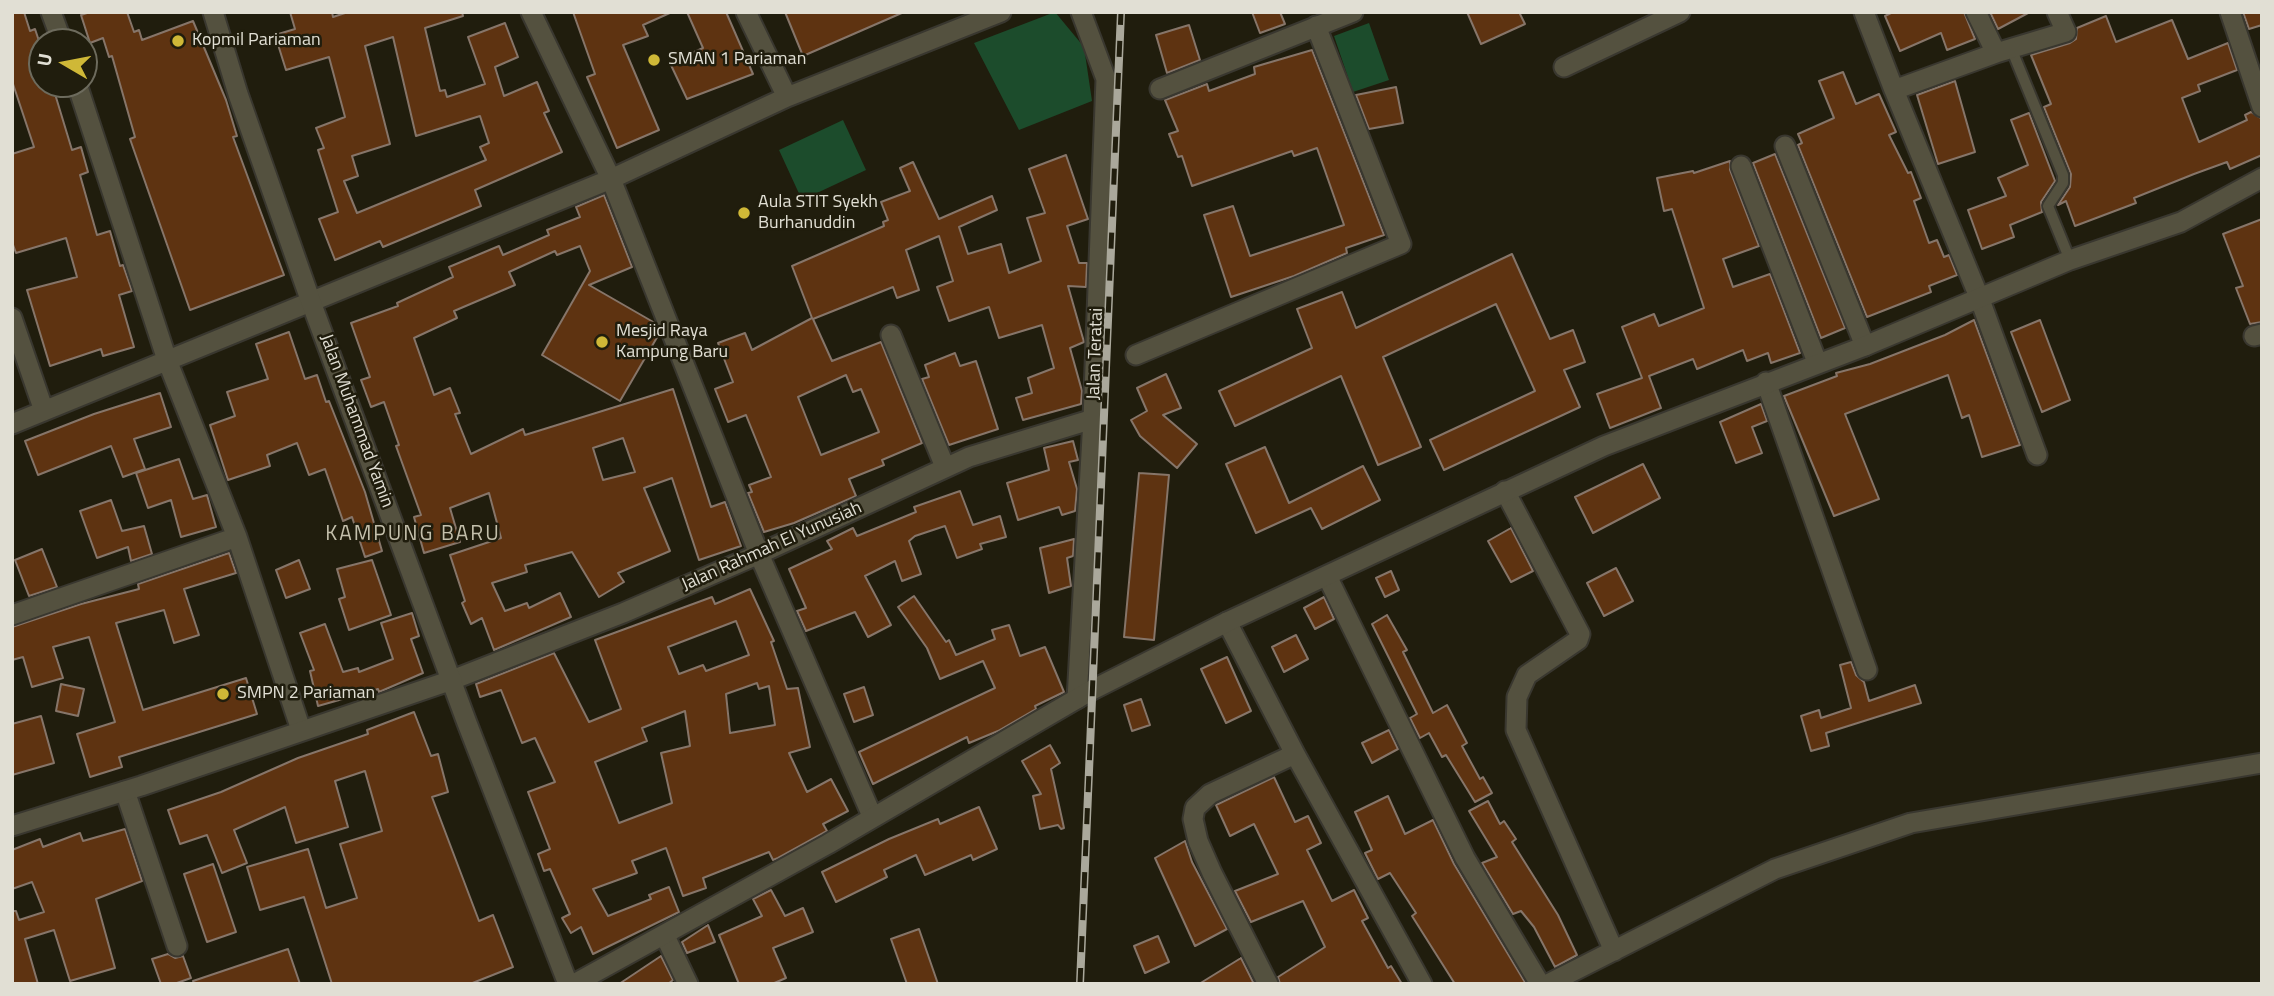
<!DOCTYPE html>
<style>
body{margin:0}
#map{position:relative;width:2274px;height:996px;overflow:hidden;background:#201d0d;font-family:"Titillium Web",sans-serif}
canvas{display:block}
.frame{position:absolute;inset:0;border:14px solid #e1dfd4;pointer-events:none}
.north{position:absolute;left:28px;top:28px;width:70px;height:70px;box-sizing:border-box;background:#201d0d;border:2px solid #6d6b5d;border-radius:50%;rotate:280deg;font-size:19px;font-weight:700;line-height:28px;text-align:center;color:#e1dfd4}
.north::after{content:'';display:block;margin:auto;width:24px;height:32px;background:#cfb837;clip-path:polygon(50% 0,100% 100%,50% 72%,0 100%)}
</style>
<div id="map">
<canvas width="2274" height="996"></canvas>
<div class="frame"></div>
<div class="north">U</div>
</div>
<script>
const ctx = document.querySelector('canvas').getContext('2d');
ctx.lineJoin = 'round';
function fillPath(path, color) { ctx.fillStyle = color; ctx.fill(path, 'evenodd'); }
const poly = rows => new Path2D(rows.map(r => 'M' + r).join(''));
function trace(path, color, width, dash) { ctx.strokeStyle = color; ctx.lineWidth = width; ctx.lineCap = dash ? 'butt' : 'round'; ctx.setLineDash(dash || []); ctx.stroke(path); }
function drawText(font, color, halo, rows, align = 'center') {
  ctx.font = font + ' "Titillium Web",sans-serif'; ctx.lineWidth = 5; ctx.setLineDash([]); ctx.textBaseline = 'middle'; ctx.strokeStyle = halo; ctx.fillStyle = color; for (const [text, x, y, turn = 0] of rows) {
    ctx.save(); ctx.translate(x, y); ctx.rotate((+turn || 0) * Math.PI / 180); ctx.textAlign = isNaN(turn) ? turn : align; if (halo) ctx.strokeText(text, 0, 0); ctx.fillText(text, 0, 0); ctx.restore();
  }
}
const green = poly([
 [1055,12,1084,47,1092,101,1019,130,974,43],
 [1369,23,1389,80,1353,92,1334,36],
 [843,120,866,170,802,200,779,150]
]);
const building = poly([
 [12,12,24,12,30,31,35,29,42,50,42,84,52,84,72,150,81,147,88,172,80,175,97,235,110,231,120,266,123,265,132,291,119,295,134,347,103,356,101,349,50,366,27,290,77,277,66,238,16,253,12,242,12,154,34,147,12,81,12,12],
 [90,12,127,12,134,32,139,30,142,40,193,21,226,100,237,136,233,137,284,275,190,310,130,139,135,137,112,56,109,57,103,38,90,43,81,15,90,12],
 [290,12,332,12,333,17,348,12,462,12,463,16,425,28,440,91,445,90,447,97,485,84,468,37,505,23,518,57,495,67,504,96,537,82,549,111,544,113,562,152,475,190,481,206,383,247,380,241,335,260,319,219,338,212,318,150,324,148,316,128,345,117,329,57,286,70,275,35,295,29,290,12],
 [393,37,416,136,480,116,489,143,480,147,486,160,357,213,344,181,358,176,352,156,390,144,365,46,393,37],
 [573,12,672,12,643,25,648,36,623,45,659,130,617,148,587,77,595,74,573,12],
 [687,12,726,12,753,74,687,99,670,63,703,48,687,12],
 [785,12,904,12,803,56,785,12],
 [1252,12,1280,12,1285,24,1260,33,1252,12],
 [1467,12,1519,12,1525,24,1481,44,1467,12],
 [1893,12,1964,12,1975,39,1947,50,1941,33,1900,51,1885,16,1893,12],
 [1990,12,2030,12,1998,29,1990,12],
 [2243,12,2262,12,2262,25,2249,29,2243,12],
 [2106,16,2116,42,2172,20,2188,59,2228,43,2237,70,2198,85,2200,91,2182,98,2199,142,2247,120,2245,115,2251,112,2262,119,2262,155,2230,169,2227,162,2194,174,2134,198,2136,203,2075,226,2066,201,2058,205,2070,187,2071,174,2044,107,2051,104,2031,55,2070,43,2076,39,2077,28,2106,16],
 [1189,25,1200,60,1167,73,1156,35,1189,25],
 [1312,50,1384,235,1346,248,1347,253,1294,276,1231,297,1204,215,1233,206,1250,256,1344,225,1317,148,1294,156,1292,151,1192,186,1182,156,1178,157,1169,134,1178,131,1165,100,1207,84,1209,91,1255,74,1254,67,1312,50],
 [1843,72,1856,104,1879,94,1896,132,1889,135,1908,173,1911,172,1921,198,1914,201,1929,243,1937,240,1944,257,1949,255,1957,275,1929,286,1931,292,1867,317,1798,145,1802,143,1798,134,1834,118,1819,81,1843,72],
 [1955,81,1975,152,1938,164,1917,95,1955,81],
 [1396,87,1403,123,1369,129,1356,95,1396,87],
 [2029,113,2055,181,2041,202,2042,212,2010,225,2014,237,1982,249,1968,210,2006,196,1998,178,2028,165,2011,120,2029,113],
 [1775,154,1845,328,1821,338,1753,163,1775,154],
 [1066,155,1088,219,1067,226,1079,263,1087,263,1086,287,1068,286,1084,342,1070,348,1082,391,1081,404,1023,420,1016,398,1032,393,1028,378,1054,368,1042,325,999,338,989,307,949,321,937,287,953,281,939,236,906,250,919,290,897,298,893,287,813,319,832,361,881,342,922,443,882,460,884,465,849,479,856,496,794,523,764,532,748,493,752,492,749,485,771,477,746,415,728,422,715,389,733,382,718,343,745,333,752,350,812,318,792,266,884,226,883,222,888,220,881,202,910,191,900,168,913,162,939,219,992,196,997,210,959,227,968,254,1001,244,1009,273,1041,261,1027,218,1045,213,1029,169,1066,155],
 [846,375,853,392,861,389,879,432,821,455,798,397,846,375],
 [1730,161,1730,170,1759,246,1723,259,1733,287,1770,274,1800,353,1771,363,1768,353,1747,361,1743,350,1697,369,1693,359,1649,376,1661,408,1610,428,1597,394,1642,378,1622,327,1654,314,1659,326,1704,308,1672,209,1664,211,1657,178,1693,171,1694,173,1730,161],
 [604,195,632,267,589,285,655,323,659,334,620,401,542,355,590,271,580,246,557,255,555,251,509,272,515,285,454,311,457,318,414,338,434,395,450,388,460,413,455,414,471,454,523,429,525,435,673,389,711,507,725,502,741,546,699,560,672,478,644,488,670,551,618,573,624,582,599,597,572,552,525,565,527,572,492,583,505,611,527,603,529,608,560,593,571,617,494,650,482,618,471,624,462,603,465,601,450,555,501,538,489,493,450,508,460,542,424,553,414,517,421,515,396,446,399,445,384,402,371,407,361,380,370,377,351,323,398,306,397,303,453,277,449,267,499,246,503,255,549,235,547,230,580,217,576,207,604,195],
 [623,438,635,472,603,480,593,448,623,438],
 [2262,219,2262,322,2250,324,2236,288,2243,286,2223,234,2262,219],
 [1512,254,1550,339,1573,330,1585,362,1564,370,1580,407,1444,470,1430,440,1535,391,1496,304,1383,357,1421,447,1378,465,1341,376,1235,426,1219,391,1312,348,1297,309,1342,292,1356,328,1512,254],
 [1974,320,2020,445,1982,457,1969,415,1962,418,1948,375,1845,414,1879,499,1834,516,1784,396,1837,376,1836,373,1870,364,1945,335,1974,320],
 [2040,320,2070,400,2042,412,2011,332,2040,320],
 [289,332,305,379,317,375,326,402,329,401,365,492,382,551,365,557,352,517,343,521,325,469,309,475,297,443,267,455,270,466,228,480,210,425,235,416,227,392,268,379,256,344,289,332],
 [955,353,960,366,976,361,998,429,949,445,922,379,929,377,925,365,955,353],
 [1166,374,1181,408,1163,415,1197,444,1177,468,1140,436,1131,420,1147,411,1137,388,1166,374],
 [160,393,171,427,134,439,145,469,123,477,111,446,38,475,25,441,94,414,160,393],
 [1761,404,1767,421,1752,427,1762,453,1736,463,1720,422,1761,404],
 [1073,441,1078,460,1069,462,1077,489,1075,511,1062,515,1059,507,1018,520,1007,483,1049,470,1044,448,1073,441],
 [1265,447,1289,503,1363,466,1380,500,1322,529,1311,508,1256,533,1226,464,1265,447],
 [179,459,193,499,207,495,216,527,181,537,171,500,148,508,136,473,179,459],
 [1643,464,1660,498,1593,533,1575,497,1643,464],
 [1139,473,1169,475,1154,640,1124,637,1139,473],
 [960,491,973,525,1000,516,1006,537,980,544,982,549,957,558,945,526,915,536,909,541,921,574,902,581,895,561,865,576,891,625,868,637,855,612,806,631,797,611,806,608,789,569,832,549,827,541,853,528,857,536,916,512,914,507,960,491],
 [111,500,122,531,144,526,152,554,131,561,128,547,97,558,80,511,111,500],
 [1511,528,1533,571,1511,582,1488,541,1511,528],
 [1074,539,1073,556,1067,558,1071,586,1049,593,1040,548,1074,539],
 [42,549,57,587,29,596,15,560,42,549],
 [229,553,236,573,184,589,199,635,174,643,164,610,116,623,143,710,246,678,257,714,119,757,122,767,90,777,77,734,115,722,89,637,53,647,63,678,32,687,23,657,12,660,12,627,81,604,139,589,138,584,229,553],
 [299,560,310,589,286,598,276,570,299,560],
 [372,560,391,615,349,630,339,599,345,597,337,569,372,560],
 [1616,568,1633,601,1604,616,1587,583,1616,568],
 [1391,571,1399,590,1385,597,1376,578,1391,571],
 [750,589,774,641,771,642,787,689,798,688,810,747,789,753,807,792,831,779,848,811,823,824,827,831,778,858,773,860,769,852,703,878,706,888,683,896,666,848,632,861,637,873,593,889,608,916,651,899,649,895,669,887,679,912,593,954,581,927,571,933,562,918,570,914,550,869,544,871,538,854,550,849,528,792,555,782,535,738,522,743,501,690,480,697,476,684,554,653,589,722,621,709,595,640,712,597,715,604,750,589],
 [736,621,749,655,706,671,703,665,679,674,668,647,736,621],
 [757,683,759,689,769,686,775,725,730,733,726,694,757,683],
 [685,711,690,746,661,753,672,803,619,823,595,762,647,741,642,728,685,711],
 [914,596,946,642,949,640,956,655,995,639,992,630,1009,625,1020,656,1045,647,1064,692,1035,706,1036,709,998,731,969,743,967,737,873,784,859,752,995,688,983,661,940,679,927,648,898,607,914,596],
 [1324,597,1334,619,1315,629,1304,608,1324,597],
 [412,613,419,636,411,639,423,673,379,692,378,689,318,706,310,671,314,670,300,633,325,624,343,672,358,668,359,672,393,659,381,623,412,613],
 [1387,615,1407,650,1403,652,1433,713,1447,705,1467,743,1462,746,1480,779,1483,777,1492,793,1475,802,1446,755,1442,757,1429,733,1420,738,1410,718,1417,714,1372,624,1387,615],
 [1296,635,1308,659,1284,672,1272,647,1296,635],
 [1227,657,1251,711,1226,723,1201,669,1227,657],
 [1851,662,1856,675,1864,682,1869,701,1915,685,1921,703,1826,733,1829,746,1811,751,1801,716,1819,710,1821,718,1851,708,1840,665,1851,662],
 [61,684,84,689,78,716,56,711,61,684],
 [864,687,873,715,854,722,844,694,864,687],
 [1141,699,1150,725,1132,731,1124,705,1141,699],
 [414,712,431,756,438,754,448,792,432,797,479,921,493,915,513,967,470,984,332,984,304,897,260,910,247,867,308,849,326,908,357,898,340,844,382,831,365,771,335,781,348,827,296,843,285,807,234,830,247,863,222,873,207,835,180,844,168,810,221,792,298,758,368,734,367,730,414,712],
 [41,716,54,763,12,775,12,724,41,716],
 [1389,730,1398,749,1372,763,1362,743,1389,730],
 [1050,745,1060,763,1051,769,1064,828,1061,829,1058,825,1040,829,1033,796,1041,794,1022,761,1050,745],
 [1274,777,1295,822,1308,816,1321,843,1307,850,1332,901,1354,890,1368,918,1362,921,1388,968,1391,966,1402,984,1280,984,1278,977,1325,947,1303,901,1251,922,1235,891,1278,874,1254,824,1230,836,1216,805,1274,777],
 [1388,796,1405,834,1433,820,1454,864,1526,984,1455,984,1412,916,1416,913,1390,873,1378,879,1365,853,1372,850,1355,812,1388,796],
 [1488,801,1500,824,1504,821,1516,839,1512,842,1558,915,1577,955,1555,967,1534,927,1521,911,1513,914,1482,863,1497,857,1469,811,1488,801],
 [979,807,997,849,973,860,971,855,925,875,916,855,884,870,887,877,836,902,822,872,889,839,938,819,940,824,979,807],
 [125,829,142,881,96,899,115,968,70,981,54,930,25,939,38,984,12,984,12,911,16,911,19,920,44,912,32,882,12,889,12,850,40,839,43,847,80,833,83,841,125,829],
 [1185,841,1192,862,1227,929,1195,946,1155,858,1185,841],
 [213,864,236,932,207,942,184,874,213,864],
 [771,890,785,916,803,908,813,932,773,948,786,978,772,984,739,984,719,935,762,916,753,899,771,890],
 [708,925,715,942,687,953,682,942,708,925],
 [919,929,938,984,907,984,891,939,919,929],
 [1158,936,1169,962,1145,973,1134,946,1158,936],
 [288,949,300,984,194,984,193,981,288,949],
 [168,954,175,958,183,956,191,978,174,984,161,984,152,959,168,954],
 [661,956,673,980,668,984,619,984,661,956],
 [1241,958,1254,984,1199,984,1241,958]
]);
const service = poly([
 [2011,48,2063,175,2063,183,2048,206,2070,260]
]);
const minor = poly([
 [51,12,62,42],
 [531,12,611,179,759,554,872,816],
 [746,12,787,97],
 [1864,12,1894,90],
 [1976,12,1996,53,1894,90,1979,297,2037,455],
 [2230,12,2262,107],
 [1996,53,2066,32,2057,12],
 [1564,67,1680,12],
 [77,84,167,360,237,537,301,730],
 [1160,89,1353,12],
 [1785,146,1865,346],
 [1741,166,1817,362],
 [12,318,44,411],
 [891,335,945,467],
 [2254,336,2262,334],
 [1136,355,1401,244,1316,26],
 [1766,382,1867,670],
 [12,424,611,179,787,97,1001,12],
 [1505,491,1580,634,1578,640,1527,675,1517,697,1516,730,1614,951],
 [1327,576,1465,858,1540,984],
 [12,615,237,537],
 [1227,622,1295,754,1422,984],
 [452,680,623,613,759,554,969,457,1093,419],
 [1077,699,1093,419,1106,79,1081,12],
 [125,791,177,946],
 [665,936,688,984],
 [1268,984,1212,873,1198,841,1193,819,1195,808,1210,794,1295,754],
 [1548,984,1775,869,1911,823,2262,763]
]);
const tertiary = poly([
 [213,12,238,94,311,302,467,723,568,984],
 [12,826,141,786,452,680],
 [574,984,828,844,1092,690,1227,622,1604,446,1865,346,2070,260,2181,222,2262,178]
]);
const rail = poly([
 [1080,984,1121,12]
]);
const markers = [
 [178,41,7,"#cfb837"],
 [654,60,7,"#cfb837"],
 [744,213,7,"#cfb837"],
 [602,342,7,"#cfb837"],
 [223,694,7,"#cfb837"]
];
const poiNames = [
 ["Kopmil Pariaman",192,41],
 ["SMAN 1 Pariaman",668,60],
 ["Aula STIT Syekh",758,203],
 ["Burhanuddin",758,224],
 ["Mesjid Raya",616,332],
 ["Kampung Baru",616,353],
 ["SMPN 2 Pariaman",237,694]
];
const streetNames = [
 ["Jalan Teratai",1096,354,-88],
 ["Jalan Muhammad Yamin",356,421,70],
 ["Jalan Rahmah El Yunusiah",772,547,-24]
];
const quarterNames = [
 ["KAMPUNG BARU",413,535]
];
fillPath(green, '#1c4c2c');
fillPath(building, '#5e3311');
trace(building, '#867569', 2);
trace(service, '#39372f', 14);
trace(minor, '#39372f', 23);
trace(tertiary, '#39372f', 23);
trace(service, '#54513f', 10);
trace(minor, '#54513f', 19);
trace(tertiary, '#54513f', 19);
trace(rail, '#aaa89b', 8);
trace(rail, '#201d0d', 5, [16]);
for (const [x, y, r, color] of markers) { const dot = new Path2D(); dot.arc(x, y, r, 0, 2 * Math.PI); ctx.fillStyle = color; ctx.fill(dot); trace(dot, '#201d0d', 2.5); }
drawText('18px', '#e1dfd4', '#201d0d', poiNames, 'left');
drawText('18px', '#e1dfd4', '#201d0d', streetNames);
ctx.letterSpacing = '2px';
drawText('21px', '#c3bfab', '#201d0d', quarterNames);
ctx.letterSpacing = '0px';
</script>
